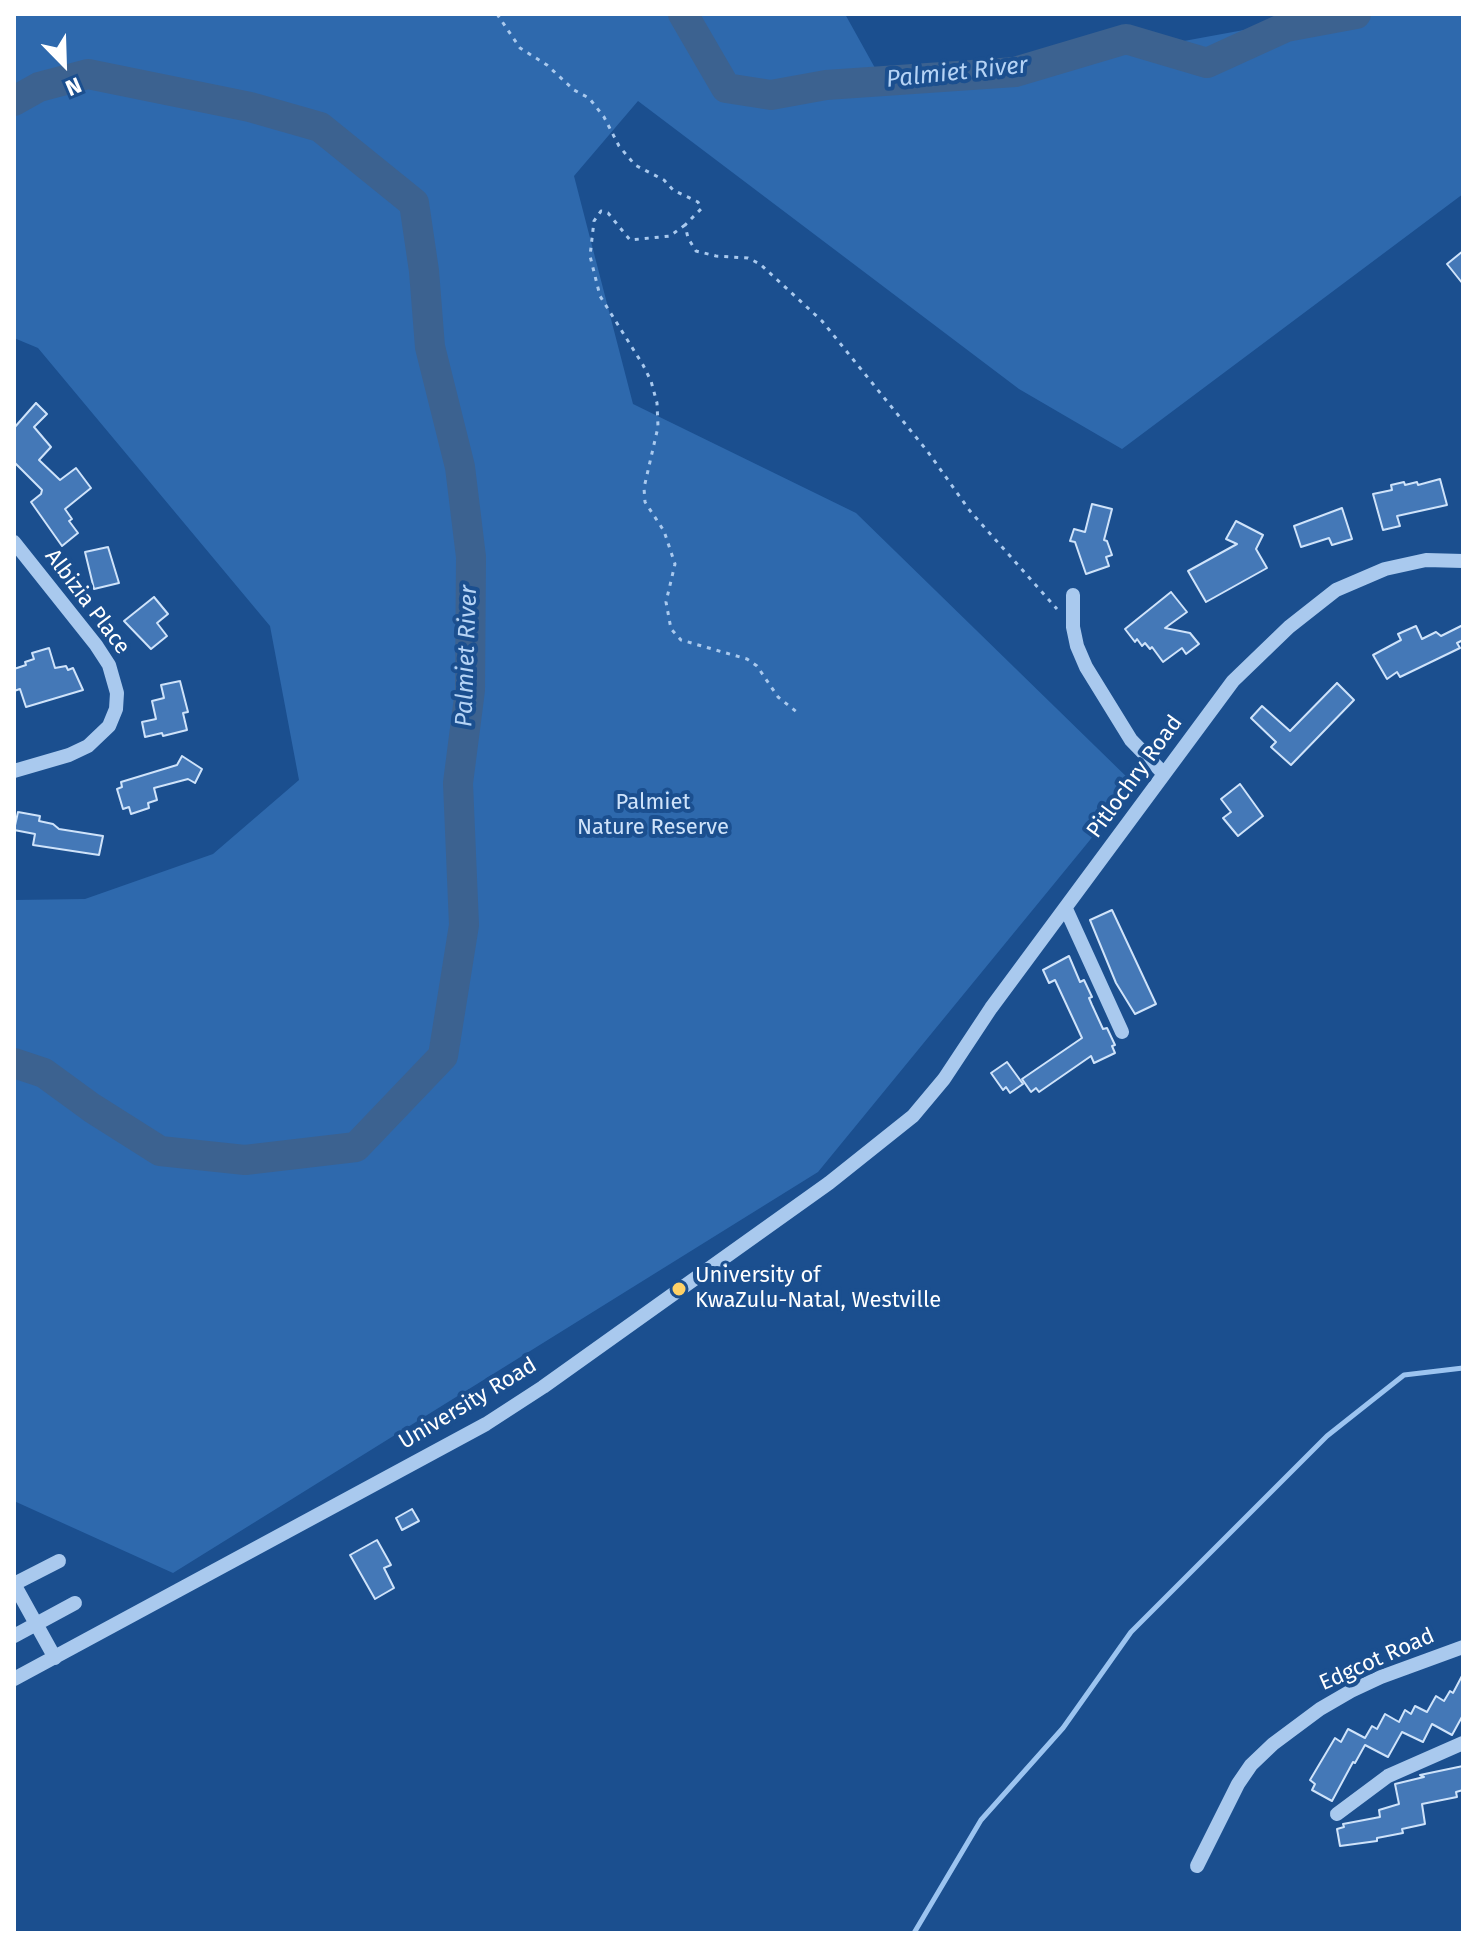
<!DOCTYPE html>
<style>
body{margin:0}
#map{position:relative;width:1477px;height:1947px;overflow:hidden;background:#1b4f8f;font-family:"Fira Sans",sans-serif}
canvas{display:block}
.frame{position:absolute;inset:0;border:16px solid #fff;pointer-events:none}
.north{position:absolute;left:24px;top:24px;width:80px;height:80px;-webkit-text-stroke:6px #1b4f8f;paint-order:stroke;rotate:157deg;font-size:22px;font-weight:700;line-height:32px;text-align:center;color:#fff}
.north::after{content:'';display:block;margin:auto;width:28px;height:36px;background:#fff;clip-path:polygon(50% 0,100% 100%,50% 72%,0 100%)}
</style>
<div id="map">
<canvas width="1477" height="1947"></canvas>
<div class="frame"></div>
<div class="north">N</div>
</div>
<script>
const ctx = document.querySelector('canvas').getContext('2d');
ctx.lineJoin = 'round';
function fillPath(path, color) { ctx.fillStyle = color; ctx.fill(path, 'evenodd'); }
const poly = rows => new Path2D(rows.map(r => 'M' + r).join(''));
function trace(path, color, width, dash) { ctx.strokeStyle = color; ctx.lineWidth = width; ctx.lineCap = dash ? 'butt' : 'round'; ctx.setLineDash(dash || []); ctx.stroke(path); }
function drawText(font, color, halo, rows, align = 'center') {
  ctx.font = font + ' "Fira Sans",sans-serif'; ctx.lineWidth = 8; ctx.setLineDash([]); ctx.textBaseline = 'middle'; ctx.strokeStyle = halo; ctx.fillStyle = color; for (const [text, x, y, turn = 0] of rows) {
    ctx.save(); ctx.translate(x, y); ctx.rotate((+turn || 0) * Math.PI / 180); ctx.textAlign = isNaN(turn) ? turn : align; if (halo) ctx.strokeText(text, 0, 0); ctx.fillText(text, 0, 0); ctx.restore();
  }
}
const green = poly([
 [14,14,845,14,880,77,1015,72,1331,14,1463,14,1463,194,1122,449,1019,389,638,101,574,176,633,404,856,513,1135,785,818,1172,173,1573,14,1501,14,900,85,899,213,854,299,780,270,626,38,348,14,338]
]);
const stream = poly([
 [914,1933,981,1820,1063,1728,1131,1632,1327,1436,1404,1375,1463,1368]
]);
const river = poly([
 [683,14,726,88,771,95,826,85,1015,72,1126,39,1207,63,1286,27,1356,14],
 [14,101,39,87,88,74,250,107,320,127,414,203,424,271,430,347,460,467,471,557,470,690,458,783,464,925,443,1056,356,1147,245,1160,160,1151,92,1108,44,1073,14,1063]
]);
const building = poly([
 [1463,251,1463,284,1447,264,1463,251],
 [36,403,47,414,34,427,51,447,39,460,60,480,76,468,91,488,65,509,72,519,69,521,78,533,62,546,31,502,41,494,42,490,14,462,14,428,36,403],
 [1440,479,1447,505,1397,516,1400,526,1383,530,1373,494,1392,490,1391,485,1404,482,1405,485,1417,482,1418,485,1440,479],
 [1092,504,1112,509,1104,540,1107,541,1112,555,1106,557,1109,566,1086,574,1075,542,1070,541,1074,529,1085,532,1092,504],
 [1342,508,1352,539,1332,545,1329,538,1301,547,1294,526,1342,508],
 [1236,521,1263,535,1256,549,1267,568,1206,602,1188,571,1237,544,1226,539,1236,521],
 [108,547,119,583,94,589,85,552,108,547],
 [1171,592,1187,612,1165,628,1190,633,1199,644,1186,654,1182,648,1163,662,1152,647,1150,649,1145,643,1142,646,1137,639,1135,642,1125,629,1171,592],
 [154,597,168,614,157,623,167,636,151,649,124,621,154,597],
 [1463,625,1463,640,1457,643,1460,648,1400,677,1397,672,1387,679,1373,655,1401,640,1398,634,1416,626,1422,639,1436,632,1441,636,1463,625],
 [49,648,55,668,66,666,68,670,73,668,83,690,26,707,20,689,14,691,14,669,26,665,25,662,34,659,32,653,49,648],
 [180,681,188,712,183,713,187,730,163,736,162,733,145,737,142,722,156,719,152,701,164,698,161,685,180,681],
 [1337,683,1354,700,1291,765,1271,747,1276,742,1251,718,1262,706,1290,731,1337,683],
 [182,756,202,769,195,783,188,779,154,788,157,800,148,803,149,808,131,814,129,807,123,809,117,789,122,787,121,782,177,765,182,756],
 [1240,784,1263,816,1238,836,1223,818,1231,812,1221,799,1240,784],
 [18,812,40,816,39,821,53,824,59,829,103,836,99,855,33,845,35,834,14,830,18,812],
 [1112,910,1156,1004,1135,1014,1116,983,1090,920,1112,910],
 [1069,956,1080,982,1084,980,1092,997,1089,998,1092,1005,1103,1029,1107,1028,1115,1045,1112,1046,1115,1053,1094,1063,1091,1056,1039,1092,1036,1088,1031,1092,1022,1079,1082,1038,1055,980,1049,983,1043,970,1069,956],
 [1007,1062,1023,1084,1010,1093,1006,1087,1003,1090,991,1073,1007,1062],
 [412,1509,419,1521,402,1530,396,1518,412,1509],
 [377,1540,391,1565,384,1568,394,1588,375,1599,350,1555,377,1540],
 [1463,1674,1463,1715,1452,1735,1432,1724,1423,1742,1402,1732,1388,1757,1365,1745,1355,1763,1353,1762,1332,1801,1312,1790,1315,1784,1310,1780,1335,1738,1341,1742,1348,1729,1365,1738,1372,1726,1377,1729,1385,1714,1399,1722,1405,1710,1411,1714,1415,1706,1427,1712,1436,1696,1444,1701,1450,1691,1453,1693,1463,1674],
 [1463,1766,1463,1790,1456,1792,1457,1797,1422,1804,1425,1824,1402,1829,1403,1833,1377,1838,1377,1841,1340,1846,1337,1829,1344,1827,1343,1824,1380,1817,1379,1810,1399,1804,1395,1784,1424,1777,1420,1775,1463,1766]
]);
const path = poly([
 [497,14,520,48,547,65,574,90,589,98,604,117,619,146,635,165,664,180,673,190,698,202,701,209,685,225,688,238,696,251,716,256,748,258,760,264,822,321,928,452,970,511,1057,609],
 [685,225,670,236,630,240,608,213,601,211,594,221,590,256,600,296,643,365,651,381,657,403,658,427,644,488,645,502,664,531,675,564,666,602,671,629,681,640,747,659,757,666,778,697,798,713]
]);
const minor = poly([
 [14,542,96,645,109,665,117,693,116,709,109,726,88,746,69,755,14,771],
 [1073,595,1073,627,1077,646,1086,667,1131,740,1164,774],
 [1066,909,1122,1032],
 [14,1584,55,1658],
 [14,1584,59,1561],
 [14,1636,75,1603],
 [14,1679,486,1424,543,1387,829,1183,913,1116,944,1079,991,1008,1233,681,1289,627,1336,590,1385,569,1426,560,1463,561],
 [1337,1814,1388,1776,1463,1743],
 [1197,1866,1238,1784,1251,1765,1273,1744,1320,1709,1351,1691,1381,1677,1463,1647]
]);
const markers = [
 [679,1289,8,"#ffd166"]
];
const streetNames = [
 ["Albizia Place",87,602,53],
 ["Pitlochry Road",1135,777,-54],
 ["University Road",468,1404,-31],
 ["Edgcot Road",1377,1660,-24]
];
const parkNames = [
 ["Palmiet",653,803],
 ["Nature Reserve",653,828]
];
const poiNames = [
 ["University of",695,1276],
 ["KwaZulu-Natal, Westville",695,1301]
];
const waterNames = [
 ["Palmiet River",957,73,-6],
 ["Palmiet River",467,656,-88]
];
fillPath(green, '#2e69ad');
trace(stream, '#9cc4f0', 5);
trace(river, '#3c6290', 30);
fillPath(building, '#4478b7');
trace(building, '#cfe3fa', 2);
trace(path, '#a9c9ee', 3, [4, 6]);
trace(minor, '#a9c9ee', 14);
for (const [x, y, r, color] of markers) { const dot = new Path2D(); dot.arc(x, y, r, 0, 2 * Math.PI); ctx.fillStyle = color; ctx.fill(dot); trace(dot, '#1b4f8f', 3); }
drawText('22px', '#fff', '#1b4f8f', streetNames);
drawText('22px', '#cfe3fa', '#1b4f8f', parkNames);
drawText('22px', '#fff', '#1b4f8f', poiNames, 'left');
drawText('italic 24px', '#b5d3f5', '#1b4f8f', waterNames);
</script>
